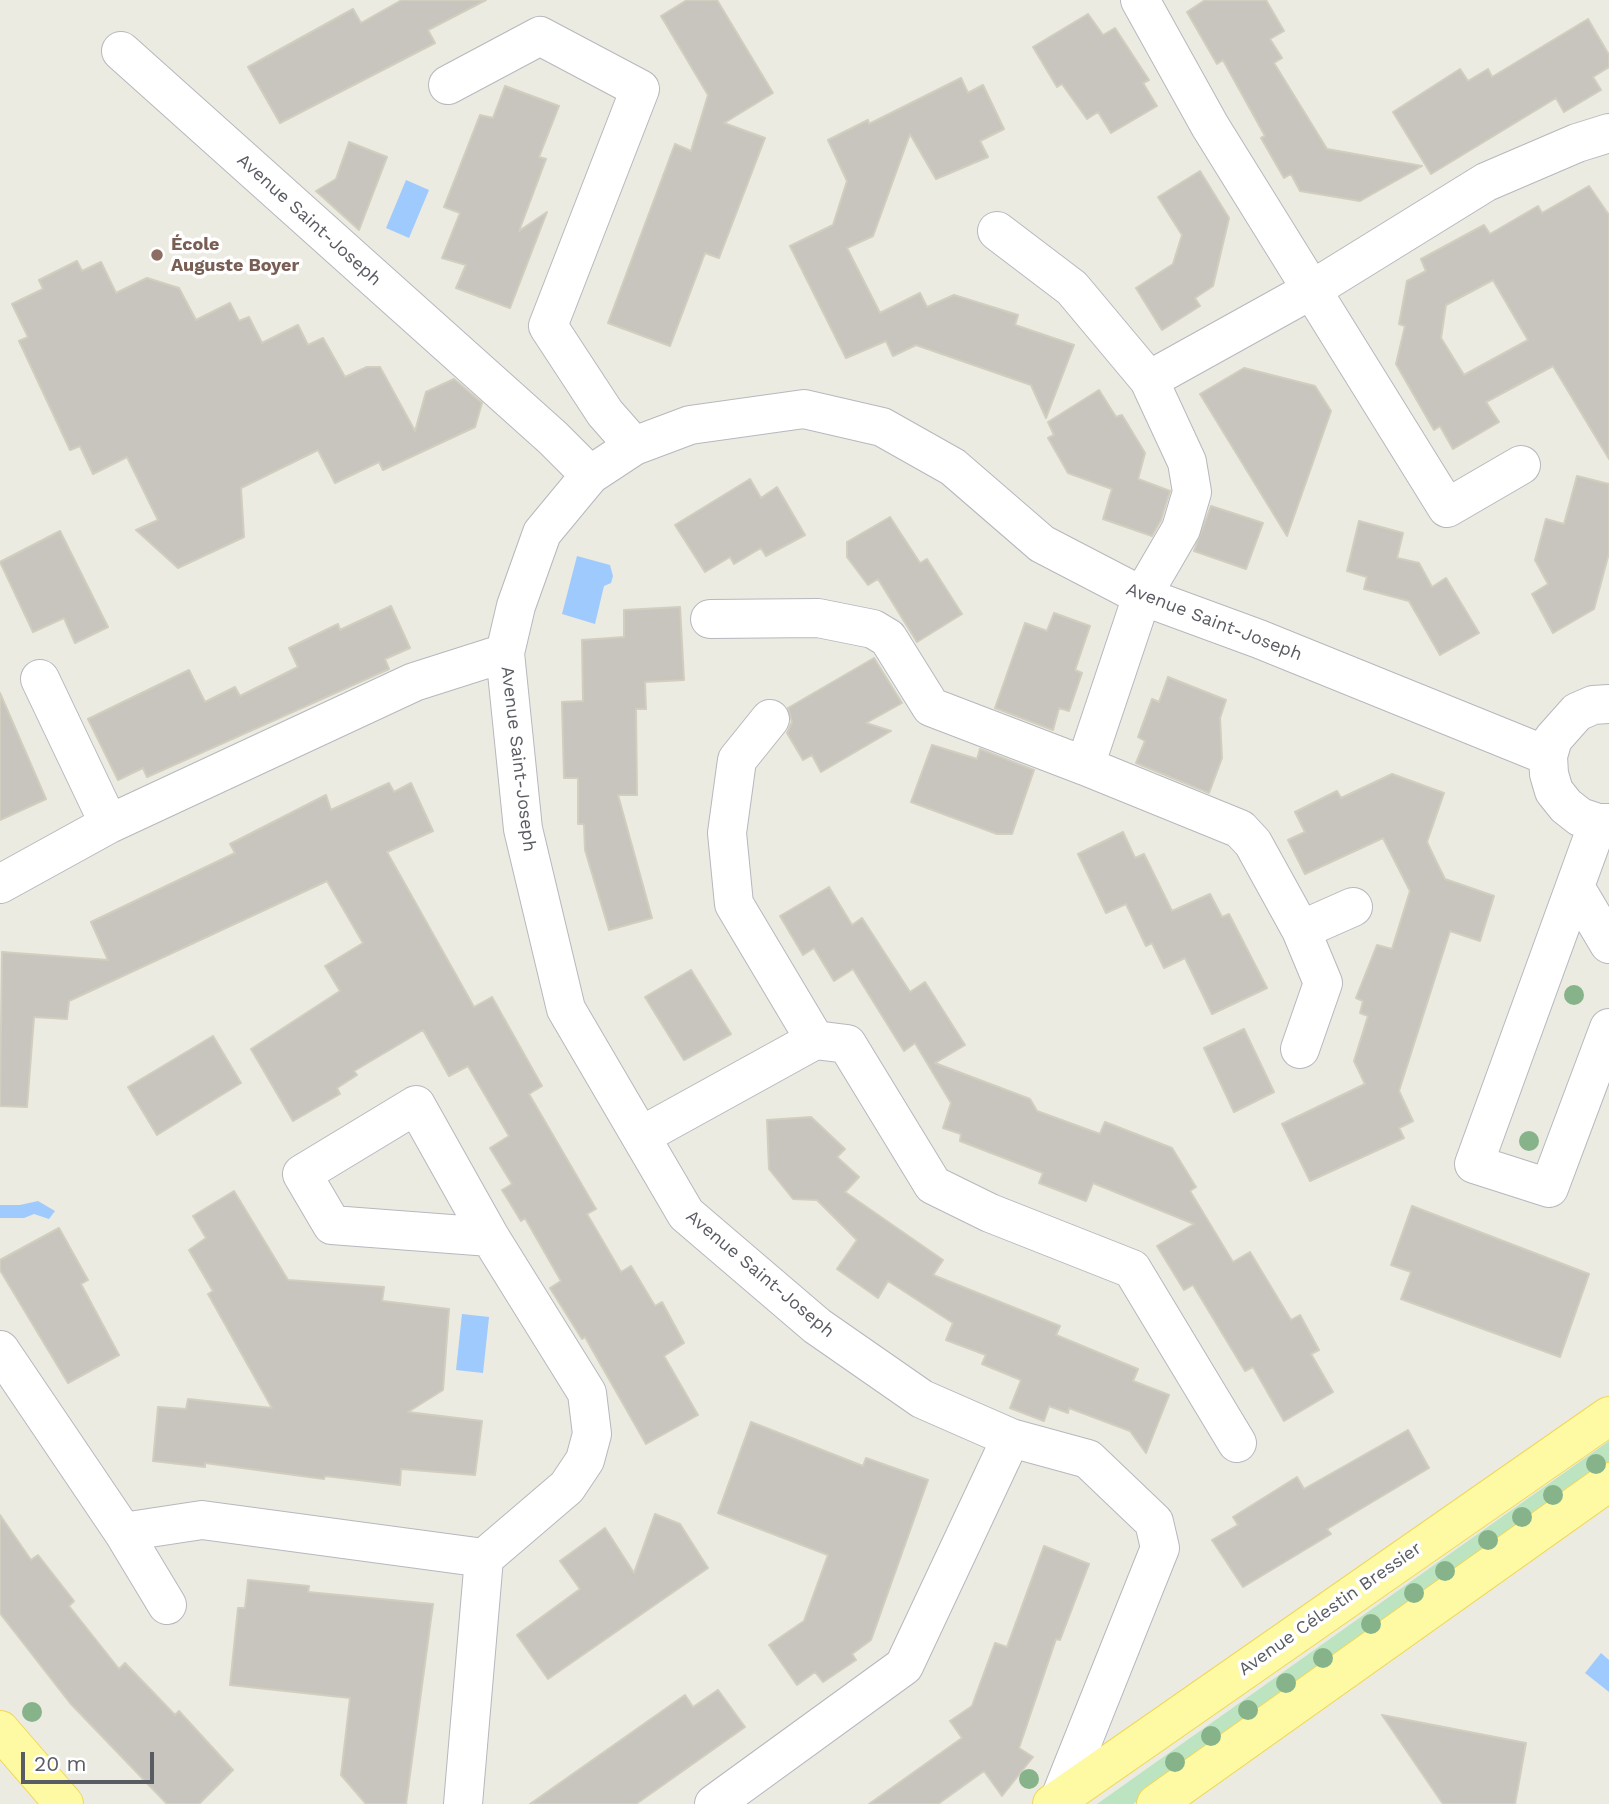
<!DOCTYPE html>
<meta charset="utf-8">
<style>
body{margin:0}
#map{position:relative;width:1609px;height:1804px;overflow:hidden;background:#ecebe1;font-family:"Work Sans",sans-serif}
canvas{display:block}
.scale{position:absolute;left:21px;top:1752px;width:133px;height:32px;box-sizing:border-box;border:4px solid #595c62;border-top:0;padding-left:9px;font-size:21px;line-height:24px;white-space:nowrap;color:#595c62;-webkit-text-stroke:5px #fff;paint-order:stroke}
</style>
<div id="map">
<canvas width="1609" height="1804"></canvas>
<div class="scale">20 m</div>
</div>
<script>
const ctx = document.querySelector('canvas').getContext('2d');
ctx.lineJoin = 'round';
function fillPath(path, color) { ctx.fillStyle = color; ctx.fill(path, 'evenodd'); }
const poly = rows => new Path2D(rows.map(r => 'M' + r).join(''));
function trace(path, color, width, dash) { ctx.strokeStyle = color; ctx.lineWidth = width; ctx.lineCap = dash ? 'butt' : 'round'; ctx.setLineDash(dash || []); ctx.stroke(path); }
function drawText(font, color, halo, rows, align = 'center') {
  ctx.font = font + ' "Work Sans",sans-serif'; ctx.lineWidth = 7; ctx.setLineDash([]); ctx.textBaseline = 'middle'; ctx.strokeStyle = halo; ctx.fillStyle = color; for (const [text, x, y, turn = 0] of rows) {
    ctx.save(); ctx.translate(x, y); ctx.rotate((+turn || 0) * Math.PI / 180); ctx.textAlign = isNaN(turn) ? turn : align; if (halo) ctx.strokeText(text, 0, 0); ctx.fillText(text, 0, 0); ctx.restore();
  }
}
const green = poly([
 [1609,1441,1609,1466,1133,1804,1097,1804]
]);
const water = poly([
 [406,180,429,190,409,238,386,228],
 [577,556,610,565,613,576,611,583,604,586,595,624,562,614],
 [38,1201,55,1211,49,1219,34,1214,24,1218,0,1218,0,1205,20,1205],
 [462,1314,489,1317,483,1373,456,1370],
 [1601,1653,1609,1660,1609,1692,1585,1673]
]);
const building = poly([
 [402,0,486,0,428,30,435,43,280,123,248,67,353,9,361,23,402,0],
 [687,0,717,0,773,93,724,123,765,138,719,258,705,253,670,346,608,323,675,144,691,151,708,95,661,16,687,0],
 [1205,0,1266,0,1284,31,1270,39,1282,58,1274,63,1327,149,1422,166,1360,201,1300,191,1291,174,1284,178,1261,138,1265,136,1223,60,1217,64,1187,12,1205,0],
 [1088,14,1103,35,1115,28,1149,80,1143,83,1157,106,1111,133,1098,112,1087,119,1062,84,1057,87,1033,47,1088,14],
 [1588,19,1609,55,1609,67,1593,77,1601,90,1564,112,1556,98,1431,174,1393,112,1460,69,1468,81,1488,69,1492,77,1588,19],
 [961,78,968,93,983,85,1004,129,980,141,988,157,936,179,910,134,873,236,847,248,880,313,920,293,927,307,954,295,1018,315,1015,325,1074,345,1046,418,1031,385,916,345,893,356,886,341,846,358,790,246,833,225,847,181,828,140,868,120,869,124,961,78],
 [505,86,559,106,539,157,546,159,519,231,547,212,510,308,456,288,466,265,442,258,460,213,444,207,480,115,493,118,505,86],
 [349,142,387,157,359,230,316,191,336,179,349,142],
 [1200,171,1229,218,1213,286,1195,298,1200,306,1162,330,1136,288,1173,264,1182,235,1158,197,1200,171],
 [1589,186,1609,215,1609,459,1553,366,1486,402,1499,422,1453,449,1440,426,1434,430,1396,364,1405,326,1399,324,1407,281,1426,271,1421,259,1484,225,1490,234,1538,206,1542,213,1589,186],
 [1493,280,1528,340,1464,375,1441,338,1446,305,1493,280],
 [77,261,82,271,101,262,116,293,147,278,179,288,196,320,230,303,239,321,249,317,262,343,298,325,308,345,323,338,345,377,367,367,380,367,415,431,426,392,454,379,482,403,475,427,383,470,379,462,335,483,318,450,241,488,244,537,178,568,136,530,158,520,127,457,93,474,80,446,70,450,19,341,28,337,12,304,43,289,39,280,77,261],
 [1244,368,1315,386,1331,411,1287,536,1200,394,1244,368],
 [1099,390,1116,417,1122,415,1145,453,1138,479,1170,491,1161,520,1152,536,1103,519,1112,489,1068,473,1048,438,1054,435,1048,422,1099,390],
 [1577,476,1609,484,1609,553,1594,609,1553,633,1532,594,1548,584,1535,560,1546,519,1564,524,1577,476],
 [750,479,761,498,777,487,805,535,766,556,761,548,734,564,730,557,705,572,675,525,750,479],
 [1211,506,1263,523,1246,569,1194,551,1211,506],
 [890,517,920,563,927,559,962,614,917,642,878,579,868,585,847,557,847,542,890,517],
 [1359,521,1403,533,1397,558,1419,563,1432,587,1446,578,1479,633,1440,655,1409,601,1364,589,1367,577,1347,571,1359,521],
 [60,531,108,627,75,643,64,618,33,632,0,562,60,531],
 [391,606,410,648,385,659,389,669,147,777,143,768,118,780,88,719,189,670,205,702,235,687,240,696,298,667,289,648,338,624,340,630,391,606],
 [680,607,684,680,645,682,646,709,636,709,637,795,618,795,652,918,609,930,585,850,584,824,578,824,578,778,564,778,562,702,583,701,582,640,624,637,624,610,680,607],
 [1054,613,1090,626,1075,670,1082,673,1069,711,1059,708,1053,730,995,708,1025,623,1047,631,1054,613],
 [874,658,902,703,866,723,891,731,821,772,812,755,803,760,787,733,792,722,788,708,874,658],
 [1168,677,1226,700,1220,718,1222,758,1209,793,1136,763,1145,741,1138,737,1152,699,1159,702,1168,677],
 [0,693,46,799,0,820,0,693],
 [932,745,977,759,980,749,1034,770,1012,834,997,834,911,802,932,745],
 [1392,774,1444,793,1427,842,1436,861,1445,879,1494,896,1480,941,1450,931,1399,1091,1413,1121,1399,1128,1404,1138,1310,1181,1282,1124,1365,1084,1354,1061,1368,1016,1360,1013,1363,1001,1356,998,1377,945,1392,949,1410,891,1383,838,1305,874,1288,840,1305,832,1295,812,1337,791,1341,798,1392,774],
 [389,783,394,792,411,783,433,831,387,852,474,1007,492,997,542,1086,529,1094,596,1209,587,1214,621,1272,631,1266,655,1306,662,1302,684,1343,664,1356,698,1415,646,1444,585,1337,582,1339,550,1288,561,1281,525,1218,521,1221,502,1190,512,1184,490,1148,509,1136,468,1066,449,1076,423,1030,354,1071,357,1075,337,1088,340,1094,293,1121,251,1049,340,991,325,966,363,943,327,881,69,1001,67,1019,34,1017,27,1107,0,1106,2,952,108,960,91,922,235,853,230,844,326,795,331,810,389,783],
 [1123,832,1135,858,1144,854,1172,911,1210,894,1222,917,1229,914,1267,988,1212,1014,1185,958,1164,968,1152,943,1146,946,1126,904,1106,913,1078,854,1123,832],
 [829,887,852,925,862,918,910,992,925,982,965,1045,935,1063,1030,1099,1037,1111,1100,1134,1105,1122,1172,1148,1196,1187,1190,1191,1233,1262,1250,1252,1291,1320,1300,1315,1319,1350,1311,1354,1333,1392,1284,1421,1253,1367,1245,1371,1193,1285,1184,1290,1157,1246,1194,1224,1093,1183,1086,1201,1039,1183,1043,1173,960,1141,961,1134,943,1128,951,1103,915,1043,904,1051,853,969,834,981,814,948,803,955,780,916,829,887],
 [691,970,731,1034,684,1060,645,997,691,970],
 [1244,1029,1274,1092,1234,1112,1204,1048,1244,1029],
 [213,1036,241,1083,157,1135,128,1087,213,1036],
 [811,1117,845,1149,837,1157,859,1177,845,1192,943,1260,933,1275,1060,1326,1056,1335,1138,1369,1133,1381,1169,1395,1146,1453,1130,1431,1069,1408,1068,1413,1049,1406,1044,1421,1010,1408,1021,1380,982,1364,986,1355,946,1340,953,1323,888,1281,878,1298,837,1269,857,1240,817,1200,793,1199,769,1169,767,1120,811,1117],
 [234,1191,288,1280,384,1287,382,1301,449,1309,443,1390,408,1412,482,1421,475,1475,401,1469,400,1485,325,1476,324,1479,205,1463,205,1467,153,1461,158,1407,186,1409,188,1399,272,1408,208,1294,213,1291,189,1250,206,1238,193,1216,234,1191],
 [1412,1206,1589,1274,1560,1357,1401,1299,1411,1272,1391,1265,1412,1206],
 [59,1228,88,1280,81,1284,119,1355,68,1383,0,1270,0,1260,59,1228],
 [751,1422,863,1466,866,1458,928,1480,871,1640,852,1654,856,1660,823,1682,815,1672,797,1685,769,1645,804,1621,828,1555,718,1513,751,1422],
 [1408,1430,1429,1468,1327,1529,1331,1534,1243,1587,1212,1540,1238,1525,1233,1517,1297,1477,1304,1489,1408,1430],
 [655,1514,680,1524,708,1568,548,1679,517,1635,580,1589,560,1561,605,1528,634,1573,655,1514],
 [0,1515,31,1560,38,1555,74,1601,69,1606,119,1669,125,1663,175,1715,179,1711,233,1770,199,1804,167,1804,70,1703,0,1613,0,1515],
 [1044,1546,1089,1564,1060,1640,1056,1639,1019,1748,1033,1757,1002,1796,984,1771,938,1804,869,1804,962,1738,950,1721,972,1706,995,1643,1007,1647,1044,1546],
 [248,1580,309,1586,308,1592,433,1604,406,1804,366,1804,341,1775,350,1698,230,1685,238,1608,245,1608,248,1580],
 [718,1690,745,1727,636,1804,530,1804,685,1695,693,1707,718,1690],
 [1382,1715,1526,1743,1515,1804,1443,1804,1382,1715]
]);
const minor = poly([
 [1140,0,1210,126,1447,508,1521,465],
 [121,51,553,438,590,475],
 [448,85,540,36,640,89,548,326,605,413,634,446],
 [997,231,1072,288,1149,380],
 [710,619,818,618,873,629,888,638,931,707,1085,766,1142,596,1181,529,1192,492,1187,462,1149,380,1313,289,1486,182,1577,143,1609,133],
 [40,679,109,824],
 [1609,704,1593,705,1577,712,1553,739,1548,756,1549,774,1554,791,1566,806,1580,817,1598,823,1609,823],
 [770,719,737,760,727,833,734,904,815,1040],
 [1085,766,1240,829,1253,843,1301,930,1323,983,1300,1049],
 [1598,823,1474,1164,1549,1188,1609,1028],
 [0,884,109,824,414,682,505,653],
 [1575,887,1609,944],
 [1301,930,1353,907],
 [641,1136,815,1040,847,1044,933,1185,990,1213,1132,1269,1237,1443],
 [0,1350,123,1532,202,1520,484,1558,463,1804],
 [123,1532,167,1605],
 [484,1558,567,1487,585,1460,592,1434,587,1393,490,1237,416,1105,302,1174,332,1225,490,1237],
 [1060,1798,1160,1548,1154,1522,1088,1459,1011,1438,922,1399,817,1326,686,1214,566,1009,523,829,505,653,516,606,542,533,590,475,634,446,690,425,804,409,882,427,953,467,1042,544,1142,596,1259,639,1548,756],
 [714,1804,904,1666,1011,1438]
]);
const major = poly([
 [0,1730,64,1804],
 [1052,1804,1609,1416],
 [1156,1804,1609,1482]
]);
const trees = [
 [1574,995],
 [1529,1141],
 [1596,1464],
 [1553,1495],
 [1522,1517],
 [1488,1540],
 [1445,1571],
 [1414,1593],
 [1371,1624],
 [1323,1658],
 [1286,1683],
 [1248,1710],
 [32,1712],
 [1211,1736],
 [1175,1762],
 [1029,1779]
];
const markers = [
 [157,255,7,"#8d6e63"]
];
const streetNames = [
 ["Avenue Saint-Joseph",309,220,42],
 ["Avenue Saint-Joseph",1214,622,21],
 ["Avenue Saint-Joseph",518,759,83],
 ["Avenue Saint-Joseph",760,1274,40],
 ["Avenue Célestin Bressier",1330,1609,-35]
];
const educationNames = [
 ["École",171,245],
 ["Auguste Boyer",171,266]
];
fillPath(green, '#bde4c1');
fillPath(water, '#9fcafe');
fillPath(building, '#c7c5be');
trace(building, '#d1cdbf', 2);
trace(minor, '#b6b8be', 40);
trace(major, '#f0d756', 40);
trace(minor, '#fff', 38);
trace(major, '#fefaa4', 38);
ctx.fillStyle = '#87b38a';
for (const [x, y] of trees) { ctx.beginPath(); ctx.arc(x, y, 10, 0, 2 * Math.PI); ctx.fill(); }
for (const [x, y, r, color] of markers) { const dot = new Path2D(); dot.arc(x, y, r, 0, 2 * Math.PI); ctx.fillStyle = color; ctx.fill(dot); trace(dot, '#fff', 2.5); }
drawText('18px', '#595c62', '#fff', streetNames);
drawText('bold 18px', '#785e54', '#fff', educationNames, 'left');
</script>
